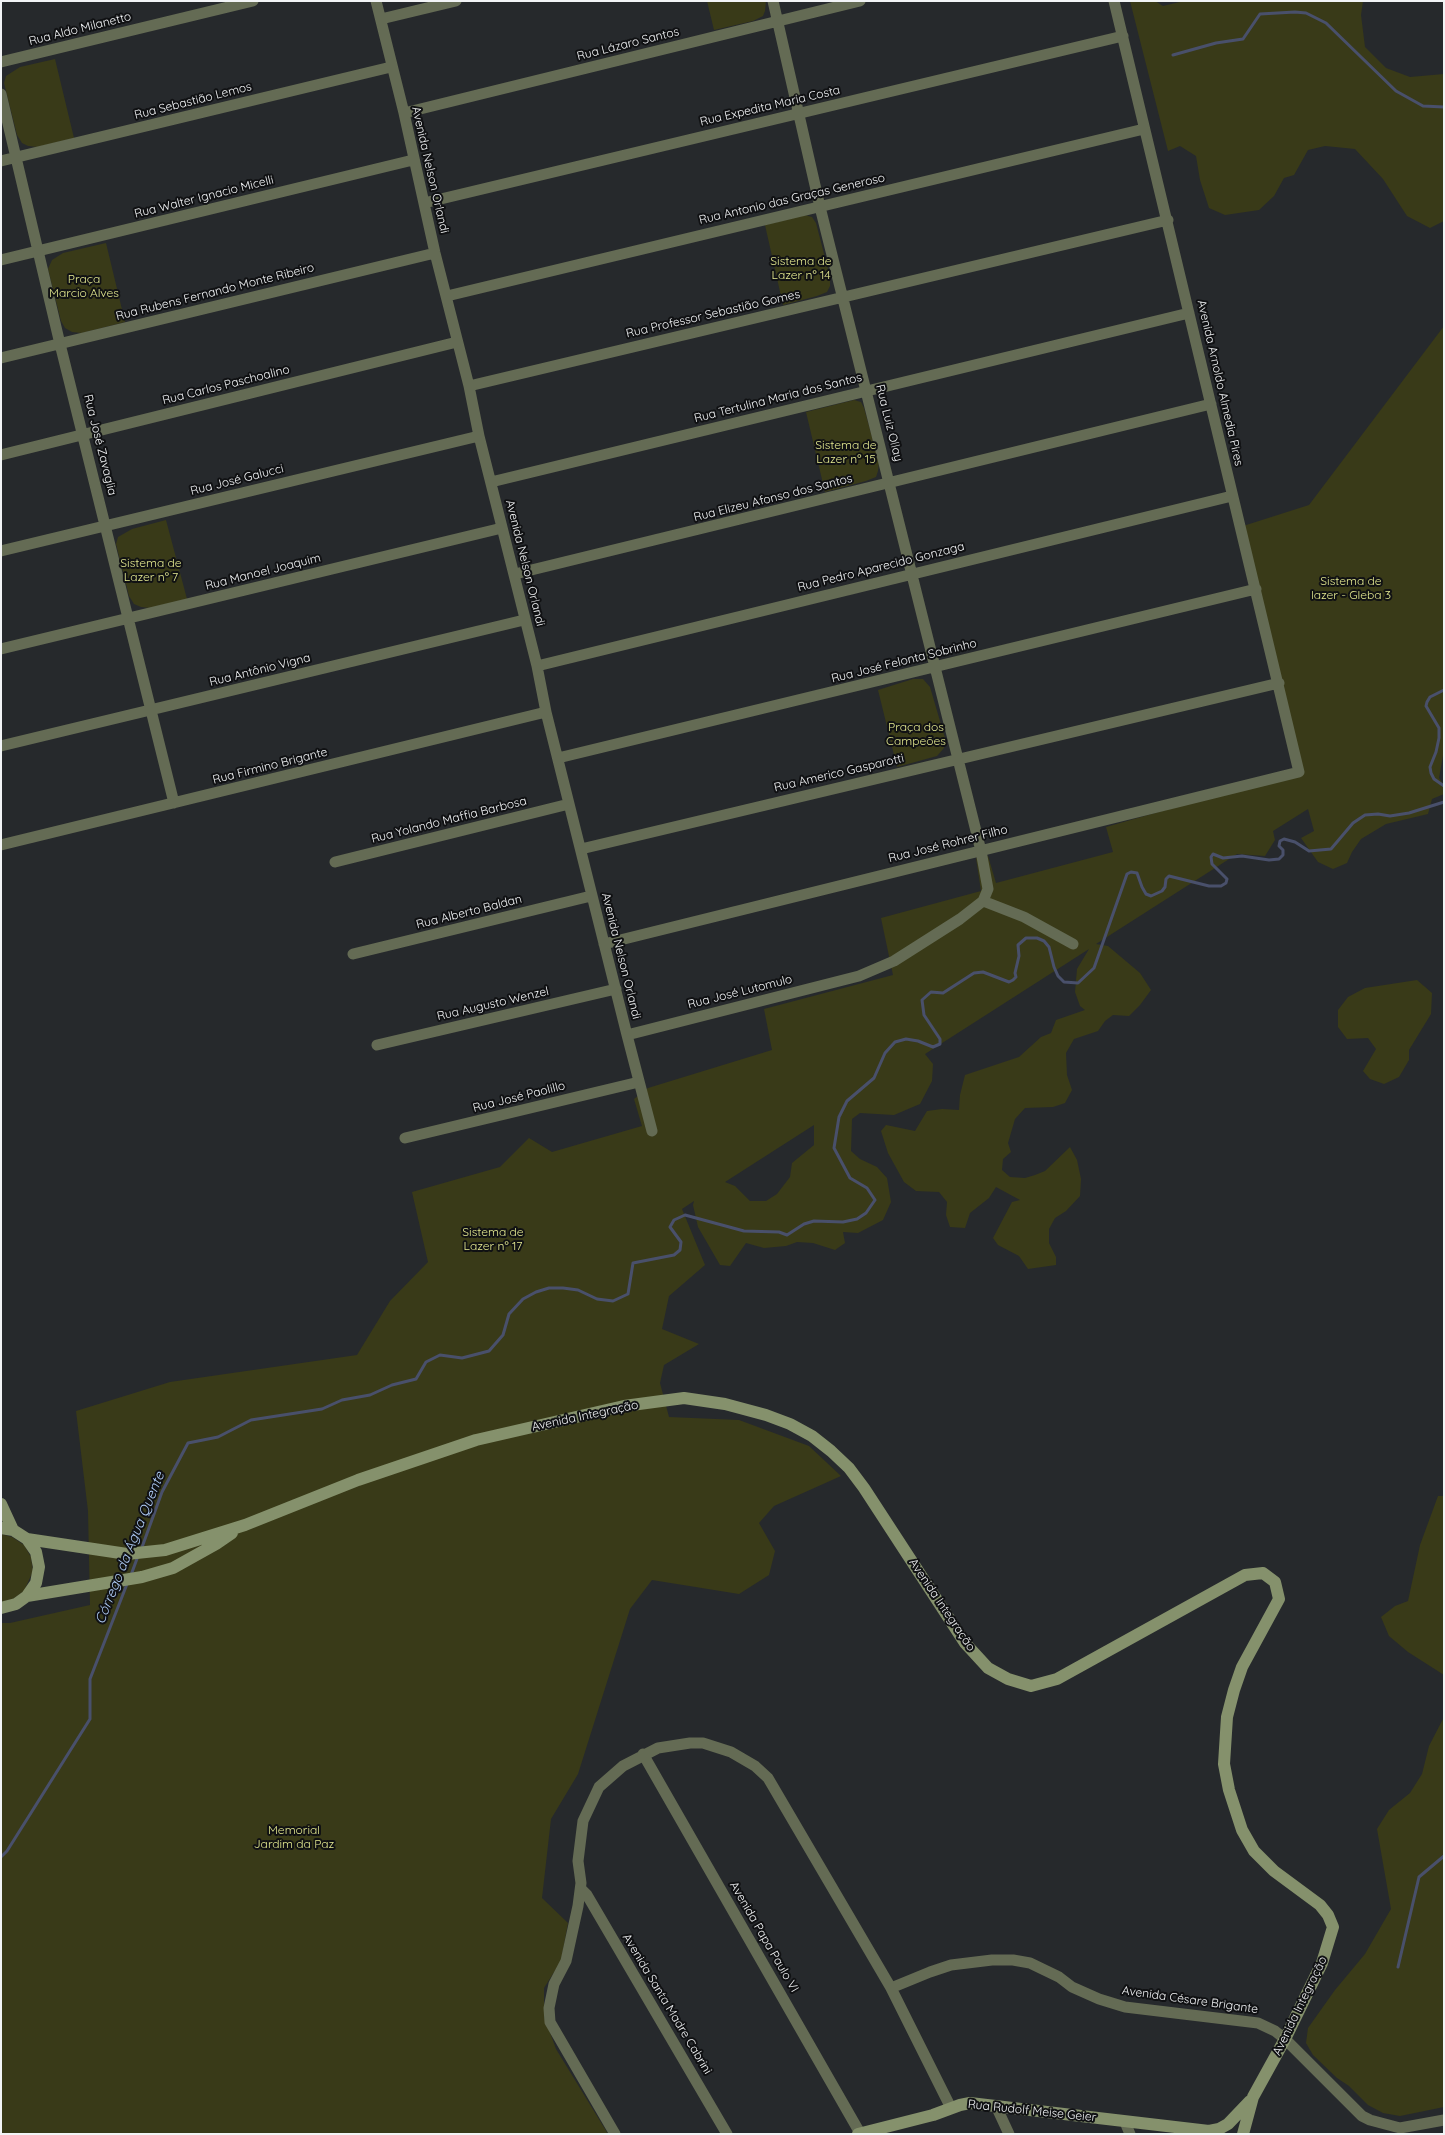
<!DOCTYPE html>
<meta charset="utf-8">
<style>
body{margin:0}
#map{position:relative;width:1445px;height:2135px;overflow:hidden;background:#26292c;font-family:Quicksand,sans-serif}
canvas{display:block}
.frame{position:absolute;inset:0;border:2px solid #f2f4f6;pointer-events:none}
</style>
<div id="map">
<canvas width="1445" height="2135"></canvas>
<div class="frame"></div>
</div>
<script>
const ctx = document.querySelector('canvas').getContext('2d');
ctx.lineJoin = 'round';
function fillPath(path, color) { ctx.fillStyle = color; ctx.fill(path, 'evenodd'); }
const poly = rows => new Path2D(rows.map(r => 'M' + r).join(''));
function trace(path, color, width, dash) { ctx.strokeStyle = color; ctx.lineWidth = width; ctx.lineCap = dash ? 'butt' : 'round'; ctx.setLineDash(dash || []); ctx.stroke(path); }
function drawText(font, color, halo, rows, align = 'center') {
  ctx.font = font + ' Quicksand,sans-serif'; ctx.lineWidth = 4; ctx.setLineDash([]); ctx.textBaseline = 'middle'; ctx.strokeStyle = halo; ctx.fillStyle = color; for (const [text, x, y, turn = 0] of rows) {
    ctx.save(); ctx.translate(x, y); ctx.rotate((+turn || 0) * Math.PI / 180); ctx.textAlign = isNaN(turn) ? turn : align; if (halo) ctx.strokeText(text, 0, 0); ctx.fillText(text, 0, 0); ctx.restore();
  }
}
const green = poly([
 [707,1,766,1,765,11,763,16,753,21,714,30],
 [1130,1,1155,1,1163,6,1184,1,1363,1,1361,15,1365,47,1386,68,1410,77,1444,74,1444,221,1430,228,1407,216,1383,179,1355,149,1325,146,1308,150,1294,175,1284,178,1274,196,1259,210,1225,215,1209,208,1200,180,1196,156,1180,146,1168,151],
 [55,59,74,138,38,147,28,146,22,143,17,135,4,83,6,76,20,67],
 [805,215,812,217,816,223,830,277,830,286,827,292,817,296,783,305,765,225],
 [106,243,125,322,82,333,72,332,65,328,61,321,48,269,52,260,63,253],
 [1444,326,1444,750,1439,778,1444,785,1444,794,1432,799,1428,814,1386,824,1361,839,1352,852,1347,863,1333,869,1318,862,1301,838,1314,831,1308,809,1273,831,1275,840,1265,856,1237,854,1096,944,1108,946,1140,973,1151,990,1140,1005,1129,1016,1113,1015,1105,1021,1098,1031,1074,1039,1066,1053,1067,1075,1072,1090,1065,1103,1053,1107,1025,1108,1015,1119,1008,1143,1011,1152,1003,1159,1002,1170,1010,1177,1025,1178,1035,1175,1045,1171,1070,1147,1077,1160,1081,1179,1080,1196,1066,1211,1055,1218,1049,1229,1049,1243,1056,1257,1056,1265,1028,1269,1019,1256,998,1245,993,1238,1012,1202,1020,1200,996,1187,989,1198,970,1213,965,1228,950,1227,946,1215,947,1202,939,1192,916,1191,904,1182,888,1153,881,1131,886,1125,915,1131,927,1111,942,1109,959,1110,960,1095,965,1075,1019,1057,1041,1037,1051,1033,1056,1020,1085,1010,1080,1006,1075,992,1077,969,1089,949,925,1054,933,1064,932,1081,920,1104,894,1115,860,1113,852,1119,851,1151,860,1159,877,1167,887,1178,891,1202,883,1220,858,1233,843,1232,845,1243,835,1250,813,1243,797,1242,786,1246,764,1248,746,1243,730,1266,720,1265,698,1227,693,1205,694,1201,682,1209,705,1265,669,1296,662,1329,699,1344,664,1365,660,1383,669,1417,739,1420,809,1446,841,1476,774,1506,759,1523,775,1551,769,1575,739,1594,652,1580,630,1609,578,1774,551,1819,542,1898,568,1923,561,1961,544,1988,544,2016,556,2049,608,2134,1,2134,1,1623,10,1623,90,1605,88,1511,76,1411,170,1382,357,1355,390,1301,428,1262,412,1192,500,1167,529,1138,552,1152,642,1126,634,1099,648,1088,772,1050,764,1009,893,975,881,918,981,891,976,858,988,856,996,883,1113,852,1106,827,1299,772,1240,527,1309,505],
 [814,1125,814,1145,792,1163,790,1177,777,1194,766,1201,750,1201,735,1186,725,1182],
 [854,400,861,402,864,408,879,462,878,471,876,477,866,481,825,492,806,412],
 [166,520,187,599,150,608,141,607,134,604,129,596,116,544,118,537,132,529],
 [913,679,923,679,930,687,945,738,944,748,937,756,897,767,878,690],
 [1417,980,1432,993,1431,1014,1409,1050,1409,1060,1399,1077,1384,1084,1370,1079,1363,1071,1376,1049,1368,1038,1347,1039,1338,1027,1338,1010,1348,997,1365,988],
 [1438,1496,1444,1496,1444,1675,1408,1652,1389,1636,1381,1617,1395,1606,1408,1601,1420,1545],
 [1,1534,12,1537,24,1545,31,1557,33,1571,24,1591,13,1599,1,1602],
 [1444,1717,1444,2107,1400,2116,1383,2113,1368,2105,1349,2086,1337,2078,1313,2055,1306,2043,1308,2028,1335,1990,1365,1954,1391,1909,1377,1829,1389,1810,1410,1793,1422,1774,1429,1746]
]);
const stream = poly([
 [1173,55,1216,43,1243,39,1260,14,1295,12,1306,13,1326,23,1396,91,1423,106,1444,107],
 [1444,690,1430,697,1427,702,1426,706,1439,728,1439,738,1436,752,1430,767,1431,773,1434,779,1444,786],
 [141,1550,162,1492,188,1443,218,1437,251,1420,322,1409,342,1400,370,1395,392,1385,416,1379,426,1362,440,1355,462,1358,489,1351,503,1335,509,1314,523,1299,536,1292,549,1288,563,1288,578,1290,597,1299,613,1301,628,1294,633,1263,674,1255,680,1250,681,1242,670,1227,674,1220,685,1215,744,1231,779,1232,787,1235,804,1224,814,1221,843,1222,857,1219,866,1213,875,1200,867,1188,850,1178,834,1148,839,1117,847,1101,874,1078,885,1053,895,1042,906,1039,918,1041,933,1047,940,1044,940,1039,924,1015,922,1000,931,992,943,993,974,973,983,972,1009,982,1013,980,1016,977,1015,973,1019,956,1018,945,1026,938,1037,938,1044,941,1049,947,1054,967,1058,976,1064,982,1078,983,1094,968,1127,874,1131,872,1137,873,1142,887,1146,894,1151,896,1162,891,1165,887,1166,879,1169,876,1209,886,1221,886,1226,883,1227,879,1212,864,1211,857,1213,854,1223,858,1242,856,1269,860,1279,859,1283,855,1283,850,1279,846,1280,841,1284,839,1295,842,1309,851,1331,849,1353,823,1365,815,1378,814,1390,816,1409,813,1444,802],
 [131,1575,138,1556],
 [1,1857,7,1851,90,1719,90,1679,127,1584],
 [1398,1967,1419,1877,1444,1856]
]);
const minor = poly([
 [376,1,404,113,435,253,469,386,479,436,537,666,546,712,627,1035,652,1131],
 [773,1,820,207,981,851,988,889,983,901],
 [381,19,456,1],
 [1,62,253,1],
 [1,94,60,344,174,803],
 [404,113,860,1],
 [1,161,391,67],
 [424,203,1123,36],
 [1,260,413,160],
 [447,296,1144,129],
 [1,358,435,253],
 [469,386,1168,220],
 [1,455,457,342],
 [491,482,1189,313],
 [1,551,479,436],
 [515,574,1211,404],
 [1,649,502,528],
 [537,666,1232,496],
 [1,746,524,620],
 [558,758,1256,589],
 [1,845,546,712],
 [581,849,1279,683],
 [335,862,569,804],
 [983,901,1024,917,1073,944],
 [604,944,1299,772,1114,1],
 [353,954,591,896],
 [627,1035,859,976,894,961,960,919,983,901],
 [377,1045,616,989],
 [405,1138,639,1082],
 [643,1754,860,2133],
 [581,1889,587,1895,727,2134],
 [891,1988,930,1972,951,1965,992,1960,1013,1960,1030,1963,1059,1977,1072,1987,1099,1999,1125,2007,1258,2023,1275,2031,1285,2039,1362,2116,1370,2120,1400,2128,1444,2120],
 [996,2106,1009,2134],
 [1125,2122,1130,2134],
 [615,2134,550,2022,549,2008,554,1984,566,1961,578,1906,581,1883,578,1861,583,1821,599,1787,623,1766,658,1748,690,1743,703,1743,731,1752,755,1766,768,1778,891,1988,951,2108]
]);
const secondary = poly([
 [1,1504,13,1530],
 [1,1528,13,1530,27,1539,36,1552,39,1567,36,1583,27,1596,16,1604,1,1608],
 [27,1539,127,1554,165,1550,245,1525,358,1480,476,1440,624,1406,684,1398,725,1404,766,1415,790,1424,812,1436,831,1451,849,1468,864,1488,965,1643,988,1668,1008,1679,1031,1686,1057,1679,1245,1575,1263,1573,1275,1582,1279,1599,1242,1667,1234,1690,1227,1717,1224,1764,1229,1790,1242,1830,1254,1851,1274,1871,1320,1905,1328,1915,1333,1927,1322,1963,1285,2039,1253,2097,1243,2134],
 [27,1596,142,1577,173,1568,216,1544,232,1533],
 [1209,2131,1219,2129,1228,2124,1250,2101],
 [858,2134,933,2115,960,2105,970,2103,1209,2131,1214,2134]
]);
const streetNames = [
 ["Rua Aldo Milanetto",80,29,-14],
 ["Rua Lázaro Santos",628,44,-14],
 ["Rua Sebastião Lemos",193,101,-14],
 ["Rua Expedita Maria Costa",770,106,-13],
 ["Avenida Nelson Orlandi",430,170,77],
 ["Rua Walter Ignacio Micelli",204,197,-14],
 ["Rua Antonio das Graças Generoso",792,199,-13],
 ["Rua Rubens Fernando Monte Ribeiro",215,292,-14],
 ["Rua Professor Sebastião Gomes",713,314,-13],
 ["Avenida Arnoldo Almedia Pires",1220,383,77],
 ["Rua Carlos Paschoalino",226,385,-14],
 ["Rua Tertulina Maria dos Santos",778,398,-14],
 ["Rua Luiz Ollay",889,423,76],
 ["Rua José Zavaglia",100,445,76],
 ["Rua José Galucci",237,480,-14],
 ["Rua Elizeu Afonso dos Santos",773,498,-14],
 ["Avenida Nelson Orlandi",525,563,76],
 ["Rua Pedro Aparecido Gonzaga",881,567,-14],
 ["Rua Manoel Joaquim",263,572,-14],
 ["Rua José Felonta Sobrinho",904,661,-14],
 ["Rua Antônio Vigna",260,670,-14],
 ["Rua Firmino Brigante",270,766,-14],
 ["Rua Americo Gasparotti",839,773,-13],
 ["Rua Yolando Maffia Barbosa",449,820,-14],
 ["Rua José Rohrer Filho",948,844,-14],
 ["Rua Alberto Baldan",469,912,-14],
 ["Avenida Nelson Orlandi",621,956,76],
 ["Rua José Lutomulo",740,992,-14],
 ["Rua Augusto Wenzel",493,1004,-13],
 ["Rua José Paolillo",519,1097,-14],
 ["Avenida Integração",585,1416,-12],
 ["Avenida Integração",942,1605,56],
 ["Avenida Papa Paulo VI",764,1937,60],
 ["Avenida Césare Brigante",1190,2000,8],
 ["Avenida Santa Madre Cabrini",667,2004,59],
 ["Avenida Integração",1300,2006,-64],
 ["Rua Rudolf Meise Geier",1032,2111,6]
];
const parkNames = [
 ["Sistema de",801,261],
 ["Lazer nº 14",801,275],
 ["Praça",84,279],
 ["Marcio Alves",84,293],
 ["Sistema de",846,445],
 ["Lazer nº 15",846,459],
 ["Sistema de",151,563],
 ["Lazer nº 7",151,577],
 ["Sistema de",1351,581],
 ["lazer - Gleba 3",1351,595],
 ["Praça dos",916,727],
 ["Campeões",916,741],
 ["Sistema de",493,1232],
 ["Lazer nº 17",493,1246],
 ["Memorial",294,1830],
 ["Jardim da Paz",294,1844]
];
const waterNames = [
 ["Córrego da Água Quente",130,1548,-68]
];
fillPath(green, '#393a18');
trace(stream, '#49506b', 3);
trace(minor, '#646b54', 11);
trace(secondary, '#85916c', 12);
drawText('12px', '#f2f4f6', '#101113', streetNames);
drawText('12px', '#e4e990', '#101113', parkNames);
drawText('italic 14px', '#afccf6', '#101113', waterNames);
</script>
